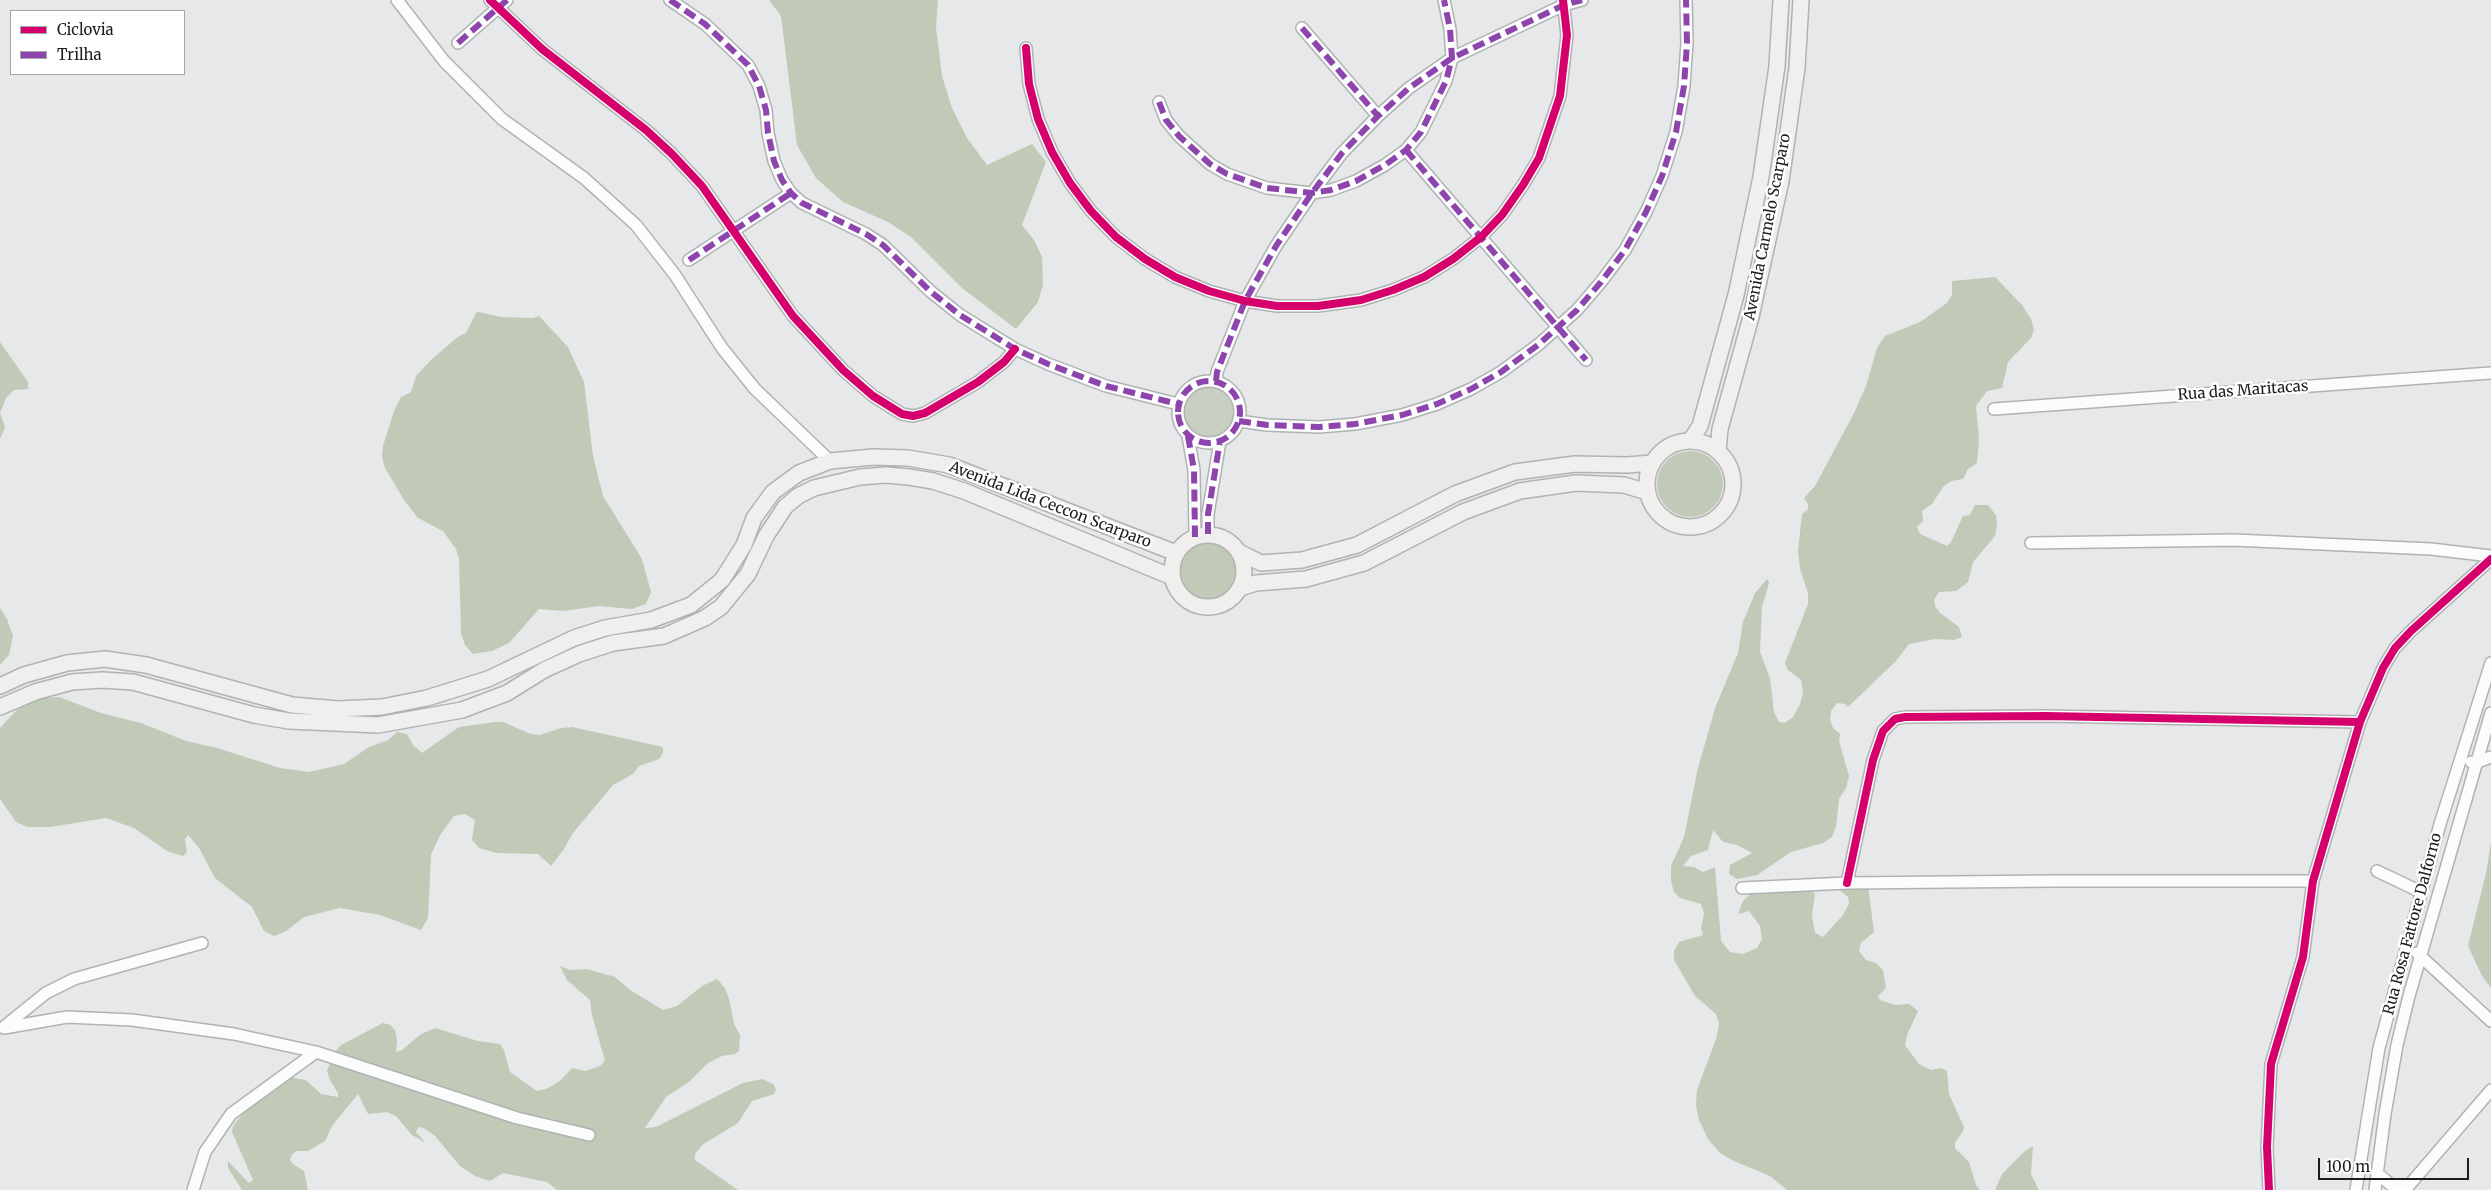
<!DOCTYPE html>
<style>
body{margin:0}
#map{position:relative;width:2491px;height:1190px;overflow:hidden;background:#e6e8ea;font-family:Merriweather,serif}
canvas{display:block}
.legend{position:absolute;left:10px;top:10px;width:175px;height:65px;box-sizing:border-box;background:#fff;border:1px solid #a4a5a5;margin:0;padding:6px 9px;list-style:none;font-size:15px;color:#1c1d1e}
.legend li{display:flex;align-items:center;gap:10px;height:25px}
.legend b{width:25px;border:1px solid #a4a5a5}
.scale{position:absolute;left:2318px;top:1158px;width:151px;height:22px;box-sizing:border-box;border:2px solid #1c1d1e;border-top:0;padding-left:6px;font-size:15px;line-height:18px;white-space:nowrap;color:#1c1d1e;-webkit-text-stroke:4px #fff;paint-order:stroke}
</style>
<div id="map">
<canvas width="2491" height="1190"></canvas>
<ul class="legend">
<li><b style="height:6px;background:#d6006c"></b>Ciclovia</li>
<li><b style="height:6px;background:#8e44ad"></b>Trilha</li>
</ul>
<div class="scale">100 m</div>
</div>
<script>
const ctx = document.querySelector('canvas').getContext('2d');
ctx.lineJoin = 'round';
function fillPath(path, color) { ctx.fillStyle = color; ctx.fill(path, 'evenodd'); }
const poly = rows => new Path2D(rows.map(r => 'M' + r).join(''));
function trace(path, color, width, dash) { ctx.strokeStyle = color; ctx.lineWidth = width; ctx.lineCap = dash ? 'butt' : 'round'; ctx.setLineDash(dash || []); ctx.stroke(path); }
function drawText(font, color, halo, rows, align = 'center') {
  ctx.font = font + ' Merriweather,serif'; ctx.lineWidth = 5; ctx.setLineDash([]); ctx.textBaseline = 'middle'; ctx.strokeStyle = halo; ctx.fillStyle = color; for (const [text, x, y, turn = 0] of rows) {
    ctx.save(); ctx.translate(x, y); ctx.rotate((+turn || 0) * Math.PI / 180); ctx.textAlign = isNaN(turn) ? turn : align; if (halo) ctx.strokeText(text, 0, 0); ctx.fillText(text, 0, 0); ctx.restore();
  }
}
const green = poly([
 '1184 412a25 25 0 1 1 50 0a25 25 0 1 1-50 0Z'
]);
const forest = poly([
 [769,0,938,0,936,28,942,76,952,108,967,138,987,165,1032,144,1046,162,1022,225,1034,240,1042,257,1043,285,1038,302,1016,329,962,288,911,237,888,222,843,202,816,178,797,145,781,16],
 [1995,277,2022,305,2031,319,2034,330,2031,338,2008,362,2002,388,1987,391,1976,406,1979,439,1977,463,1968,469,1963,479,1951,481,1943,487,1932,504,1922,511,1923,521,1917,527,1920,534,1947,546,1951,542,1963,516,1970,515,1975,505,1988,505,1996,515,1997,525,1995,536,1973,562,1968,582,1956,591,1939,592,1934,600,1935,606,1940,613,1959,627,1962,637,1954,640,1935,639,1909,644,1896,661,1848,707,1845,704,1837,703,1831,711,1830,720,1833,728,1840,734,1839,741,1849,776,1846,788,1839,799,1836,827,1832,837,1823,843,1791,852,1757,875,1737,879,1729,874,1730,865,1752,853,1737,845,1723,842,1713,830,1708,850,1691,856,1683,866,1694,867,1703,872,1715,867,1721,941,1730,952,1743,954,1757,948,1762,939,1760,926,1749,911,1738,914,1743,901,1756,889,1809,887,1815,894,1812,915,1815,933,1823,937,1843,915,1849,904,1848,897,1837,888,1868,885,1874,932,1861,943,1859,951,1866,960,1876,963,1883,970,1886,988,1878,996,1880,1000,1895,1005,1909,1004,1918,1011,1907,1035,1905,1045,1919,1064,1931,1070,1942,1068,1947,1071,1949,1094,1964,1127,1962,1133,1955,1142,1955,1148,1969,1162,1976,1185,1980,1190,1787,1190,1770,1176,1734,1161,1720,1153,1708,1139,1699,1120,1696,1105,1697,1090,1716,1039,1719,1024,1716,1014,1695,996,1674,960,1674,951,1679,942,1703,935,1701,928,1704,913,1701,904,1680,898,1674,892,1671,881,1671,866,1684,837,1697,772,1715,708,1738,653,1743,622,1755,593,1767,579,1769,583,1762,607,1760,652,1770,678,1774,712,1779,722,1785,723,1793,717,1800,704,1803,693,1801,680,1788,670,1785,663,1808,604,1808,593,1800,569,1798,551,1802,514,1808,509,1808,504,1804,498,1815,486,1853,415,1866,386,1877,348,1885,336,1920,322,1947,303,1952,295,1952,281],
 [479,312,501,317,533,318,539,316,568,347,584,382,593,456,603,496,642,559,651,592,646,604,632,609,599,606,563,611,539,609,509,643,492,651,473,654,465,645,461,633,459,559,456,549,443,531,418,518,404,500,385,468,382,457,383,446,394,411,401,397,411,392,416,376,433,358,459,336,466,333,476,313],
 [0,342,28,382,28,389,14,390,6,398,0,413,5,427,0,439],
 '1657 484a33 33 0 1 1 66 0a33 33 0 1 1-66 0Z',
 '1180 571a28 28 0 1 1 56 0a28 28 0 1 1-56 0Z',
 [0,608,7,619,13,636,9,655,0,665],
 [59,697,101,713,141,723,186,741,217,748,280,768,309,772,344,764,369,747,388,740,397,732,407,734,413,745,422,753,459,727,495,722,503,722,531,734,540,735,561,728,572,727,663,747,663,753,659,759,639,766,633,774,613,785,573,833,564,849,551,866,538,854,497,853,479,848,472,840,475,820,465,814,454,816,440,835,431,855,428,918,421,930,380,915,340,908,304,917,286,931,274,936,264,931,252,907,215,878,199,848,188,835,185,839,187,852,183,856,167,851,134,828,106,818,50,827,27,827,16,822,0,799,0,728,27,699],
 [2491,842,2491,988,2482,976,2468,946,2486,873],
 [560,966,570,970,587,969,615,977,630,990,663,1010,677,1006,702,986,717,979,725,988,729,999,734,1024,740,1035,739,1051,735,1054,722,1056,708,1063,689,1082,666,1097,645,1128,656,1127,743,1083,762,1079,773,1084,776,1089,774,1094,752,1101,738,1123,702,1145,695,1154,695,1160,738,1190,557,1190,547,1182,503,1173,490,1181,475,1176,460,1166,435,1136,424,1128,418,1127,416,1132,426,1143,412,1135,396,1116,387,1112,368,1114,358,1094,332,1126,325,1141,308,1151,296,1151,292,1155,290,1160,293,1164,304,1171,308,1190,242,1190,228,1168,228,1161,249,1183,253,1180,232,1132,233,1126,248,1107,275,1090,291,1073,294,1078,306,1080,321,1094,338,1097,338,1093,330,1080,327,1071,334,1053,341,1045,383,1023,390,1025,395,1030,397,1040,396,1052,402,1050,421,1034,435,1028,478,1041,500,1044,504,1050,510,1072,537,1091,546,1089,560,1081,572,1068,586,1071,600,1066,605,1061,592,1015,590,1000,567,980],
 [2033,1146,2031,1174,2039,1190,1995,1190,2002,1174,2025,1151]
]);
const minor = poly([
 [397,0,444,61,502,119,584,178,636,225,675,275,722,348,755,389,830,461],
 [490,0,542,49,646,130,672,154,702,186,793,316,843,370,873,396,902,414,913,416,925,413,978,382,1004,362,1015,349],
 [670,0,705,24,748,65,759,86,766,110,768,133,774,161,782,180,791,193,802,203,866,234,883,245,930,291,960,315,1015,349,1048,364,1106,386,1178,404],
 [1302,28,1378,116],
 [458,43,507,0],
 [1026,48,1029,84,1038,119,1052,152,1070,183,1091,211,1116,237,1145,259,1175,277,1209,291,1245,301,1277,306,1318,306,1361,300,1393,290,1424,277,1453,259,1481,237,1502,215,1523,185,1539,158,1560,96,1567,35,1563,0],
 [1159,102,1166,120,1179,136,1210,164,1227,174,1267,188,1312,193,1331,190,1356,181,1385,165,1406,150,1421,132,1446,81,1452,58,1450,29,1444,0],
 [1406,150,1586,360],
 [689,260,791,193],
 '1178 412a31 31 0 1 1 62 0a31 31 0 1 1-62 0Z',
 [1216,381,1217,372,1245,301,1276,246,1312,193,1342,153,1378,116,1409,88,1452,58,1564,5,1582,0],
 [1994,409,2491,373],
 [1239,421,1267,425,1319,427,1355,424,1402,415,1437,404,1471,389,1501,372,1538,345,1577,310,1601,282,1625,250,1646,212,1662,176,1676,132,1684,86,1687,43,1686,0],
 [1188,436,1194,470,1195,537],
 [1208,534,1208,514,1220,441],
 [2031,543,2234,540,2431,549,2491,556],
 [2471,762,2475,763,2491,757],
 [2377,871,2421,892],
 [1847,883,1873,760,1883,731,1895,719,1905,717,2046,716,2360,722],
 [1742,888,1847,883,2054,881,2313,881],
 [2417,953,2491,1021],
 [5,1026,46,993,74,979,202,943],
 [4,1028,67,1017,132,1020,234,1034,316,1052,517,1118,589,1135],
 [2377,1173,2391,1185,2409,1185],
 [193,1190,205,1152,231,1114,316,1052],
 [2269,1190,2267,1147,2271,1064,2303,957,2313,881,2360,722,2383,668,2395,648,2411,631,2491,559],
 [2356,1190,2379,1048,2440,824,2491,663],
 [2375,1190,2385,1114,2397,1045,2409,996,2491,713],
 [2405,1190,2491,1090]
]);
const secondary = poly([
 [1690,441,1700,426,1736,295,1761,177,1777,66,1781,0],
 '1647 484a43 43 0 1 1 86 0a43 43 0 1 1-86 0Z',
 [1718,451,1720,429,1751,317,1781,181,1797,68,1801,0],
 '1172 571a36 36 0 1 1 72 0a36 36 0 1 1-72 0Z',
 [1239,552,1261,563,1302,560,1357,545,1455,494,1515,472,1575,464,1627,465,1652,463],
 [1240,588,1256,583,1306,579,1364,563,1463,512,1520,491,1576,483,1624,485,1647,492],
 [0,686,24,675,67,663,105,659,146,665,292,705,338,709,382,707,427,698,488,679,574,638,605,628,651,620,691,605,722,580,744,545,754,518,773,492,799,473,830,461,873,457,908,458,949,465,1176,553],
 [0,707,35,692,72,682,102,680,133,682,254,715,289,721,378,725,462,710,507,693,544,670,579,654,613,643,664,636,705,618,721,607,748,574,766,536,785,507,798,496,814,488,860,477,886,475,909,477,933,481,964,491,1172,577]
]);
const quiet = poly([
 [670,0,705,24,748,65,759,86,766,110,768,133,774,161,782,180,791,193,802,203,866,234,883,245,930,291,960,315,1015,349,1048,364,1106,386,1178,404],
 [1302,28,1378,116],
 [458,43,507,0],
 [1159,102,1166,120,1179,136,1210,164,1227,174,1267,188,1312,193,1331,190,1356,181,1385,165,1406,150,1421,132,1446,81,1452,58,1450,29,1444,0],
 [1406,150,1586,360],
 [689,260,791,193],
 '1178 412a31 31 0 1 1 62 0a31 31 0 1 1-62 0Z',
 [1216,381,1217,372,1245,301,1276,246,1312,193,1342,153,1378,116,1409,88,1452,58,1564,5,1582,0],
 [1239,421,1267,425,1319,427,1355,424,1402,415,1437,404,1471,389,1501,372,1538,345,1577,310,1601,282,1625,250,1646,212,1662,176,1676,132,1684,86,1687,43,1686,0],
 [1188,436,1194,470,1195,537],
 [1208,534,1208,514,1220,441]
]);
const cycleway = poly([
 [490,0,542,49,646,130,672,154,702,186,793,316,843,370,873,396,902,414,913,416,925,413,978,382,1004,362,1015,349],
 [1026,48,1029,84,1038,119,1052,152,1070,183,1091,211,1116,237,1145,259,1175,277,1209,291,1245,301,1277,306,1318,306,1361,300,1393,290,1424,277,1453,259,1481,237,1502,215,1523,185,1539,158,1560,96,1567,35,1563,0],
 [1847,883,1873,760,1883,731,1895,719,1905,717,2046,716,2360,722],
 [2269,1190,2267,1147,2271,1064,2303,957,2313,881,2360,722,2383,668,2395,648,2411,631,2491,559]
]);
const streetNames = [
 ["Avenida Carmelo Scarparo",1768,227,-79],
 ["Rua das Maritacas",2243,391,-4],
 ["Avenida Lida Ceccon Scarparo",1050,505,21],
 ["Rua Rosa Fattore Dalforno",2413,924,-75]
];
fillPath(green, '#c8cfc3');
fillPath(forest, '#c0cab7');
trace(minor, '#b1b2b3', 14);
trace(secondary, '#b1b2b3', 18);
trace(minor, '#fbfcfc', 11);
trace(secondary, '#f0efed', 15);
trace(quiet, '#8e44ad', 6, [12, 6]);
trace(cycleway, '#d6006c', 8);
drawText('15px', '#1c1d1e', '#fff', streetNames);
</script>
